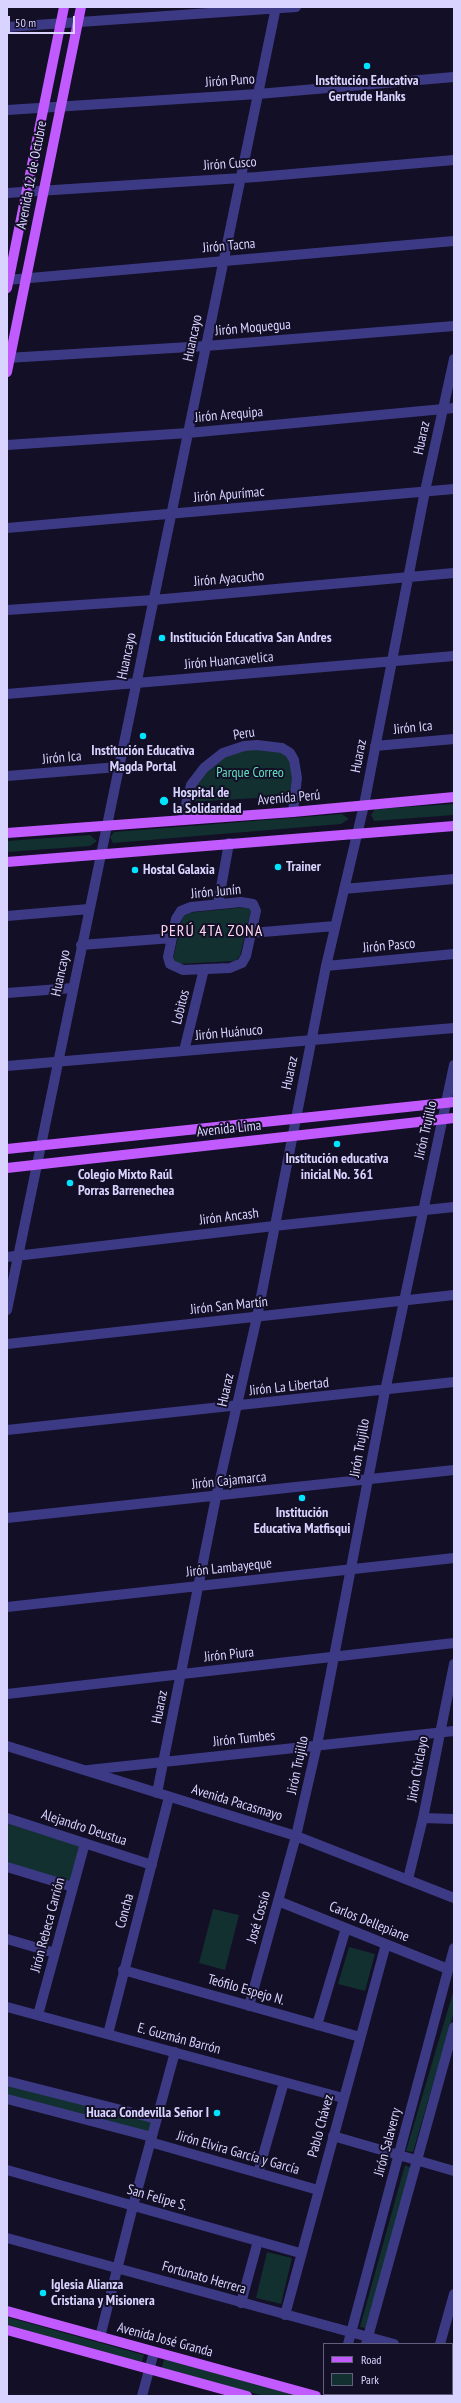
<!DOCTYPE html>
<meta charset="utf-8">
<style>
body{margin:0}
#map{position:relative;width:461px;height:2403px;overflow:hidden;background:#130f26;font-family:"PT Sans Narrow",sans-serif}
canvas{display:block}
.frame{position:absolute;inset:0;border:8px solid #d9d4ff;pointer-events:none}
.legend{position:absolute;left:323px;top:2343px;width:130px;height:52px;box-sizing:border-box;background:#130f26;border:1px solid #625e7d;margin:0;padding:5px 7px;list-style:none;font-size:12px;color:#d9d4ff}
.legend li{display:flex;align-items:center;gap:8px;height:20px}
.legend b{width:20px;border:1px solid #625e7d}
.scale{position:absolute;left:8px;top:16px;width:67px;height:18px;box-sizing:border-box;border:2px solid #d9d4ff;border-top:0;padding-left:5px;font-size:12px;line-height:14px;white-space:nowrap;color:#d9d4ff;-webkit-text-stroke:3px #130f26;paint-order:stroke}
</style>
<div id="map">
<canvas width="461" height="2403"></canvas>
<div class="frame"></div>
<ul class="legend">
<li><b style="height:5px;background:#c25bff"></b>Road</li>
<li><b style="height:11px;background:#12302f"></b>Park</li>
</ul>
<div class="scale">50 m</div>
</div>
<script>
const ctx = document.querySelector('canvas').getContext('2d');
ctx.lineJoin = 'round';
function fillPath(path, color) { ctx.fillStyle = color; ctx.fill(path, 'evenodd'); }
const poly = rows => new Path2D(rows.map(r => 'M' + r).join(''));
function trace(path, color, width, dash) { ctx.strokeStyle = color; ctx.lineWidth = width; ctx.lineCap = dash ? 'butt' : 'round'; ctx.setLineDash(dash || []); ctx.stroke(path); }
function drawText(font, color, halo, rows, align = 'center') {
  ctx.font = font + ' "PT Sans Narrow",sans-serif'; ctx.lineWidth = 4; ctx.setLineDash([]); ctx.textBaseline = 'middle'; ctx.strokeStyle = halo; ctx.fillStyle = color; for (const [text, x, y, turn = 0] of rows) {
    ctx.save(); ctx.translate(x, y); ctx.rotate((+turn || 0) * Math.PI / 180); ctx.textAlign = isNaN(turn) ? turn : align; if (halo) ctx.strokeText(text, 0, 0); ctx.fillText(text, 0, 0); ctx.restore();
  }
}
const green = poly([
 [245,747,282,751,290,760,294,776,291,796,189,802,194,786,208,767],
 [454,804,454,815,374,821,371,815,375,809],
 [342,814,349,819,341,824,113,843,110,837,114,832],
 [90,835,97,841,90,846,7,852,7,841],
 [247,907,251,910,240,956,235,961,178,964,173,960,182,918,186,913],
 [7,1823,83,1846,72,1884,7,1866],
 [213,1909,239,1915,225,1970,199,1963],
 [349,1947,375,1954,365,1991,338,1984],
 [454,1989,454,2012,413,2152,406,2151],
 [7,2085,153,2122,150,2133,7,2095],
 [405,2165,411,2168,366,2328,360,2327],
 [267,2252,292,2258,281,2304,256,2298],
 [7,2317,144,2355,142,2362,7,2325],
 [164,2359,299,2396,264,2396,162,2368]
]);
const minor = poly([
 [7,27,296,7],
 [7,110,258,94,454,77],
 [7,193,257,177,454,160],
 [7,280,454,241],
 [7,358,206,346,454,326],
 [7,445,188,433,454,408],
 [7,528,454,489],
 [7,610,153,600,454,573],
 [7,694,454,656],
 [375,746,454,739],
 [7,776,118,767],
 [182,820,191,785,204,768,223,753,244,746,257,745,282,748,290,753,294,760,297,778,293,812],
 [344,889,454,879],
 [241,902,253,904,256,911,246,956,242,963,230,968,183,970,170,964,168,957,176,919,181,911,191,907,241,902],
 [218,904,229,843],
 [7,916,89,909],
 [251,933,335,926],
 [81,945,172,938],
 [326,966,454,954],
 [7,993,73,988],
 [184,1051,204,969],
 [7,1066,454,1028],
 [7,1257,274,1226,454,1207],
 [7,1310,276,7],
 [7,1344,454,1295],
 [7,1430,454,1382],
 [7,1518,454,1470],
 [7,1607,454,1558],
 [7,1694,454,1643],
 [7,1746,296,1836,454,1898],
 [88,1770,454,1731],
 [157,1793,216,1497,257,1317,326,966,364,805,425,491,454,359],
 [7,1818,152,1865],
 [423,1818,454,1819],
 [7,1867,73,1887],
 [408,1879,423,1818,454,1664],
 [278,1901,448,1969],
 [7,1939,55,1953],
 [123,1970,360,2037],
 [249,2006,296,1836,317,1745,385,1391,454,1065],
 [7,2007,343,2098],
 [38,2015,85,1843],
 [317,2025,346,1928],
 [108,2034,169,1797],
 [7,2081,157,2119],
 [7,2099,152,2137],
 [333,2136,454,2171],
 [150,2142,318,2190],
 [7,2170,300,2253],
 [258,2173,284,2082],
 [7,2238,394,2344],
 [241,2303,258,2241],
 [285,2315,386,1944],
 [100,2337,133,2206,175,2052],
 [348,2344,454,1948],
 [366,2344,454,2027],
 [440,2344,454,2294],
 [452,2361,454,2362],
 [142,2396,154,2352],
 [334,2396,335,2394],
 [353,2396,354,2394]
]);
const major = poly([
 [7,288,64,7],
 [7,372,81,7],
 [7,833,293,812,454,797],
 [7,862,454,826],
 [7,1149,454,1102],
 [7,1168,454,1118],
 [7,2311,316,2396],
 [7,2330,247,2396]
]);
const markers = [
 [367,66,4,"#00e5ff"],
 [162,638,4,"#00e5ff"],
 [143,736,4,"#00e5ff"],
 [164,801,5,"#00e5ff"],
 [278,867,4,"#00e5ff"],
 [135,870,4,"#00e5ff"],
 [337,1144,4,"#00e5ff"],
 [70,1183,4,"#00e5ff"],
 [302,1498,4,"#00e5ff"],
 [217,2113,4,"#00e5ff"],
 [43,2293,4,"#00e5ff"]
];
const streetNames = [
 ["Jirón Puno",230,81,-4],
 ["Jirón Cusco",230,164,-4],
 ["Avenida 12 de Octubre",32,175,-79],
 ["Jirón Tacna",229,246,-5],
 ["Jirón Moquegua",253,328,-5],
 ["Huancayo",193,338,-78],
 ["Jirón Arequipa",229,415,-5],
 ["Huaraz",422,438,-78],
 ["Jirón Apurímac",229,495,-5],
 ["Jirón Ayacucho",229,579,-5],
 ["Huancayo",127,656,-78],
 ["Jirón Huancavelica",229,661,-5],
 ["Jirón Ica",413,728,-6],
 ["Peru",244,734,-9],
 ["Huaraz",359,756,-79],
 ["Jirón Ica",62,758,-5],
 ["Avenida Perú",289,798,-5],
 ["Jirón Junín",216,892,-5],
 ["Jirón Pasco",389,946,-5],
 ["Huancayo",61,973,-78],
 ["Lobitos",181,1007,-76],
 ["Jirón Huánuco",229,1033,-5],
 ["Huaraz",290,1073,-78],
 ["Avenida Lima",229,1129,-6],
 ["Jirón Trujillo",426,1130,-77],
 ["Jirón Ancash",229,1217,-7],
 ["Jirón San Martín",229,1306,-6],
 ["Jirón La Libertad",289,1387,-6],
 ["Huaraz",226,1390,-77],
 ["Jirón Trujillo",360,1448,-80],
 ["Jirón Cajamarca",229,1481,-6],
 ["Jirón Lambayeque",229,1568,-6],
 ["Jirón Piura",229,1655,-6],
 ["Huaraz",160,1707,-79],
 ["Jirón Tumbes",244,1739,-6],
 ["Jirón Trujillo",298,1765,-78],
 ["Jirón Chiclayo",418,1769,-80],
 ["Avenida Pacasmayo",237,1803,17],
 ["Alejandro Deustua",84,1828,18],
 ["Concha",125,1911,-75],
 ["José Cossío",259,1917,-74],
 ["Carlos Dellepiane",369,1922,22],
 ["Jirón Rebeca Carrión",48,1925,-75],
 ["Teófilo Espejo N.",246,1990,16],
 ["E. Guzmán Barrón",179,2039,15],
 ["Pablo Chávez",321,2126,-75],
 ["Jirón Salaverry",388,2142,-75],
 ["Jirón Elvira García y García",238,2153,16],
 ["San Felipe S.",157,2198,16],
 ["Fortunato Herrera",204,2278,16],
 ["Avenida José Granda",165,2340,15]
];
const poiNames = [
 ["Institución Educativa",367,81,"center"],
 ["Gertrude Hanks",367,97,"center"],
 ["Institución Educativa San Andres",170,638],
 ["Institución Educativa",143,751,"center"],
 ["Magda Portal",143,767,"center"],
 ["Hospital de",173,793],
 ["la Solidaridad",173,809],
 ["Trainer",286,867],
 ["Hostal Galaxia",143,870],
 ["Institución educativa",337,1159,"center"],
 ["inicial No. 361",337,1175,"center"],
 ["Colegio Mixto Raúl",78,1175],
 ["Porras Barrenechea",78,1191],
 ["Institución",302,1513,"center"],
 ["Educativa Matfisqui",302,1529,"center"],
 ["Huaca Condevilla Señor I",209,2113,"right"],
 ["Iglesia Alianza",51,2285],
 ["Cristiana y Misionera",51,2301]
];
const parkNames = [
 ["Parque Correo",250,773]
];
const quarterNames = [
 ["PERÚ 4TA ZONA",212,931]
];
fillPath(green, '#12302f');
trace(minor, '#3d3a85', 10);
trace(major, '#c25bff', 10);
for (const [x, y, r, color] of markers) { const dot = new Path2D(); dot.arc(x, y, r, 0, 2 * Math.PI); ctx.fillStyle = color; ctx.fill(dot); trace(dot, '#130f26', 1.5); }
drawText('14px', '#d9d4ff', '#130f26', streetNames);
drawText('bold 14px', '#d9d4ff', '#130f26', poiNames, 'left');
drawText('14px', '#5fe0c0', '#130f26', parkNames);
ctx.letterSpacing = '1px';
drawText('16px', '#ffd6f0', '#130f26', quarterNames);
ctx.letterSpacing = '0px';
</script>
